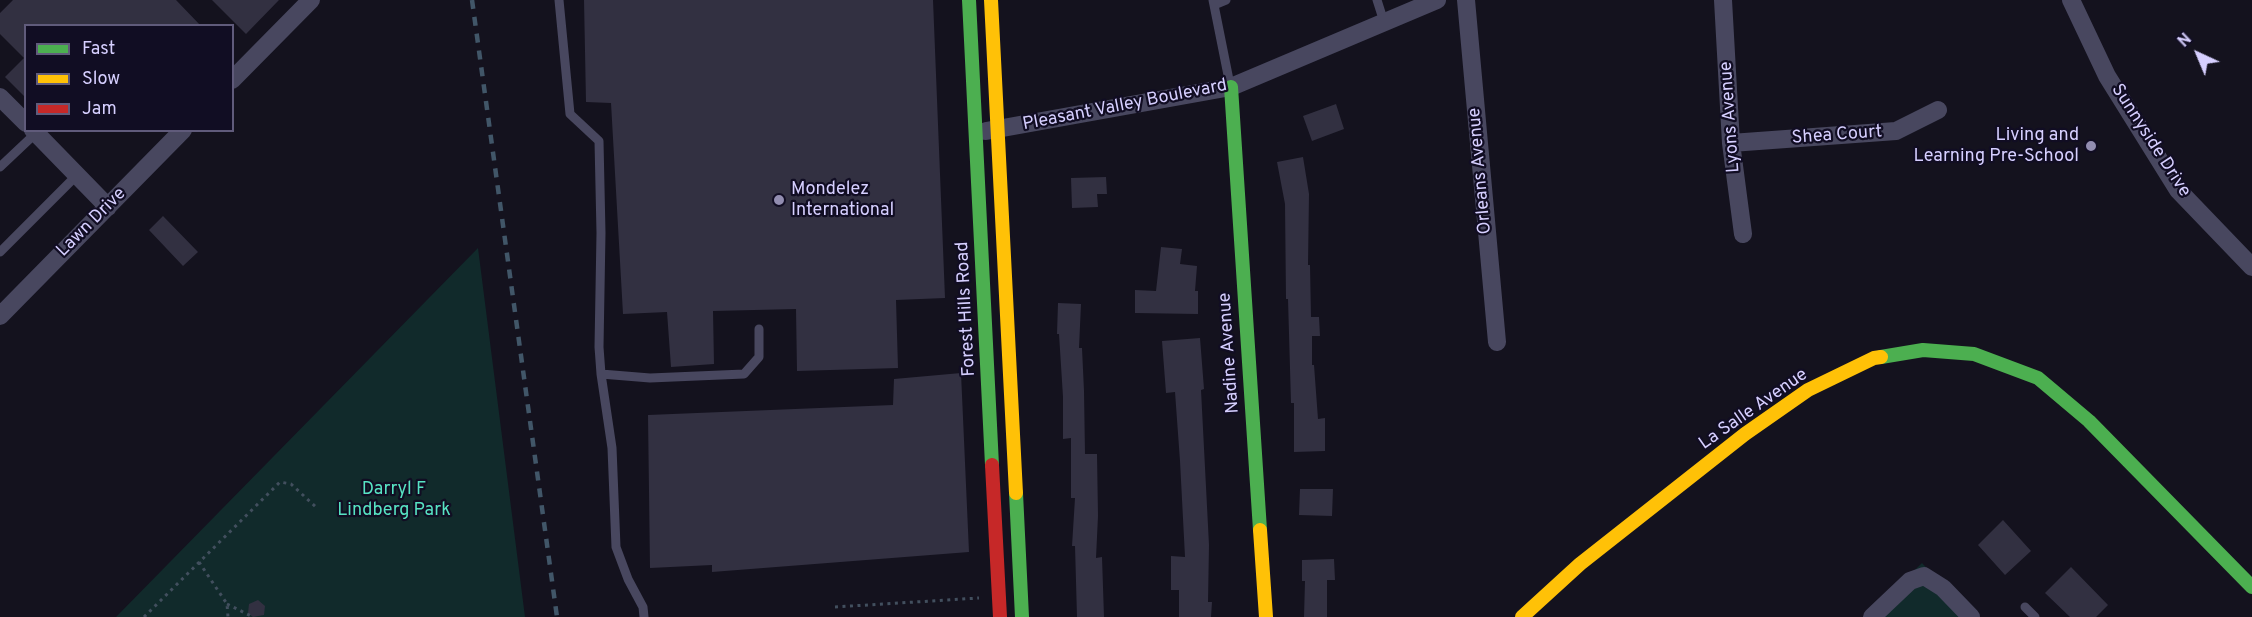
<!DOCTYPE html>
<style>
body{margin:0}
#map{position:relative;width:2252px;height:617px;overflow:hidden;background:#14121e;font-family:Overpass,sans-serif}
canvas{display:block}
.legend{position:absolute;left:24px;top:24px;width:210px;height:108px;box-sizing:border-box;background:#110d23;border:2px solid #605b7b;margin:0;padding:8px 10px;list-style:none;font-size:18px;color:#d6cfff}
.legend li{display:flex;align-items:center;gap:12px;height:30px}
.legend b{width:30px;border:2px solid #605b7b}
.north{position:absolute;left:2168px;top:24px;width:60px;height:60px;-webkit-text-stroke:4px #110d23;paint-order:stroke;rotate:316deg;font-size:16px;font-weight:700;line-height:24px;text-align:center;color:#d6cfff}
.north::after{content:'';display:block;margin:auto;width:21px;height:27px;background:#d6cfff;clip-path:polygon(50% 0,100% 100%,50% 72%,0 100%)}
</style>
<div id="map">
<canvas width="2252" height="617"></canvas>
<ul class="legend">
<li><b style="height:8px;background:#4caf50"></b>Fast</li>
<li><b style="height:8px;background:#ffc107"></b>Slow</li>
<li><b style="height:8px;background:#c62828"></b>Jam</li>
</ul>
<div class="north">N</div>
</div>
<script>
const ctx = document.querySelector('canvas').getContext('2d');
ctx.lineJoin = 'round';
function fillPath(path, color) { ctx.fillStyle = color; ctx.fill(path, 'evenodd'); }
const poly = rows => new Path2D(rows.map(r => 'M' + r).join(''));
function trace(path, color, width, dash) { ctx.strokeStyle = color; ctx.lineWidth = width; ctx.lineCap = dash ? 'butt' : 'round'; ctx.setLineDash(dash || []); ctx.stroke(path); }
function drawText(font, color, halo, rows, align = 'center') {
  ctx.font = font + ' Overpass,sans-serif'; ctx.lineWidth = 4.5; ctx.setLineDash([]); ctx.textBaseline = 'middle'; ctx.strokeStyle = halo; ctx.fillStyle = color; for (const [text, x, y, turn = 0] of rows) {
    ctx.save(); ctx.translate(x, y); ctx.rotate((+turn || 0) * Math.PI / 180); ctx.textAlign = isNaN(turn) ? turn : align; if (halo) ctx.strokeText(text, 0, 0); ctx.fillText(text, 0, 0); ctx.restore();
  }
}
const green = poly([
 [478,248,525,617,116,617],
 [1922,563,1973,617,1867,617]
]);
const building = poly([
 [13,0,176,0,201,26,26,26,26,98,5,77,24,58,0,34,0,13],
 [212,0,279,0,246,34],
 [584,0,933,0,945,298,896,300,898,368,797,371,796,309,713,311,714,364,671,367,667,312,623,314,611,103,586,102],
 [1336,104,1344,129,1312,141,1303,116],
 [1303,157,1309,194,1308,265,1310,265,1311,317,1319,317,1320,336,1312,336,1312,365,1314,365,1318,419,1325,418,1325,451,1294,452,1294,403,1291,403,1288,299,1286,299,1285,204,1277,162],
 [1106,177,1107,194,1097,194,1098,207,1072,208,1071,178],
 [163,216,198,252,183,266,149,230],
 [1161,247,1182,249,1180,264,1197,266,1195,291,1198,291,1198,314,1135,313,1135,290,1156,291],
 [1058,303,1081,304,1079,348,1082,348,1084,391,1085,454,1097,454,1098,516,1096,558,1102,557,1104,617,1077,617,1075,546,1072,546,1075,498,1071,498,1071,438,1063,439,1063,397,1059,334,1057,334],
 [1200,338,1204,389,1201,390,1209,545,1208,602,1212,602,1211,617,1179,617,1179,590,1171,590,1171,556,1185,557,1180,461,1175,392,1166,393,1162,341],
 [961,373,969,552,712,572,712,565,650,568,648,415,893,405,894,379],
 [1300,489,1333,489,1332,516,1299,515],
 [2003,520,2031,551,2005,575,1978,545],
 [1334,559,1335,580,1327,580,1327,617,1304,617,1305,581,1302,581,1302,560],
 [2071,567,2108,605,2096,617,2070,617,2045,593],
 [258,600,265,606,264,615,253,617,248,613,249,604]
]);
const path = poly([
 [199,562,227,604,228,617],
 [227,604,253,617],
 [835,607,979,598],
 [144,617,280,482,291,484,318,509]
]);
const lane = poly([
 [559,0,570,114,599,141,601,233,599,347,601,374,650,378,744,374,759,357,759,329],
 [1213,0,1230,85],
 [1377,0,1384,22],
 [1214,5,1226,0],
 [0,167,36,133],
 [0,252,77,175],
 [601,374,612,448,616,547,628,579,643,607,644,617],
 [2025,607,2035,617]
]);
const street = poly([
 [1466,0,1497,342],
 [1723,0,1731,143,1743,234],
 [2071,0,2107,76,2178,190,2252,267],
 [232,80,311,0],
 [0,97,26,123],
 [33,130,108,207],
 [986,131,1231,87,1437,0],
 [1731,143,1896,131,1938,110],
 [0,316,183,130],
 [1872,617,1910,581,1924,576,1943,588,1971,617]
]);
const fast = poly([
 [969,0,992,465],
 [1231,87,1260,530],
 [1881,357,1923,350,1974,354,2038,378,2089,421,2252,587],
 [1016,493,1022,617]
]);
const slow = poly([
 [991,0,1016,493],
 [1260,530,1266,617],
 [1522,617,1580,564,1745,434,1808,390,1874,358,1881,357]
]);
const jam = poly([
 [992,465,1000,617]
]);
const rail = poly([
 [472,0,557,617]
]);
const markers = [
 [2091,146,6,"#928db0"],
 [779,200,6,"#928db0"]
];
const streetNames = [
 ["Pleasant Valley Boulevard",1125,106,-11],
 ["Lyons Avenue",1731,117,-94],
 ["Shea Court",1837,136,-4],
 ["Sunnyside Drive",2150,141,57],
 ["Orleans Avenue",1481,171,-95],
 ["Lawn Drive",92,223,-45],
 ["Forest Hills Road",967,309,-93],
 ["Nadine Avenue",1230,353,-94],
 ["La Salle Avenue",1754,410,-35]
];
const poiNames = [
 ["Living and",2079,136],
 ["Learning Pre-School",2079,157],
 ["Mondelez",791,190,"left"],
 ["International",791,211,"left"]
];
const parkNames = [
 ["Darryl F",394,490],
 ["Lindberg Park",394,511]
];
fillPath(green, '#112a2b');
fillPath(building, '#323041');
trace(path, '#424f5e', 3, [3, 4.5]);
trace(lane, '#48475f', 9);
trace(street, '#48475f', 18);
trace(fast, '#4caf50', 14);
trace(slow, '#ffc107', 14);
trace(jam, '#c62828', 14);
trace(rail, '#415668', 4.5, [9, 8]);
for (const [x, y, r, color] of markers) { const dot = new Path2D(); dot.arc(x, y, r, 0, 2 * Math.PI); ctx.fillStyle = color; ctx.fill(dot); trace(dot, '#110d23', 2); }
drawText('18px', '#d6cfff', '#110d23', streetNames);
drawText('18px', '#d6cfff', '#110d23', poiNames, 'right');
drawText('18px', '#57e3c3', '#110d23', parkNames);
</script>
